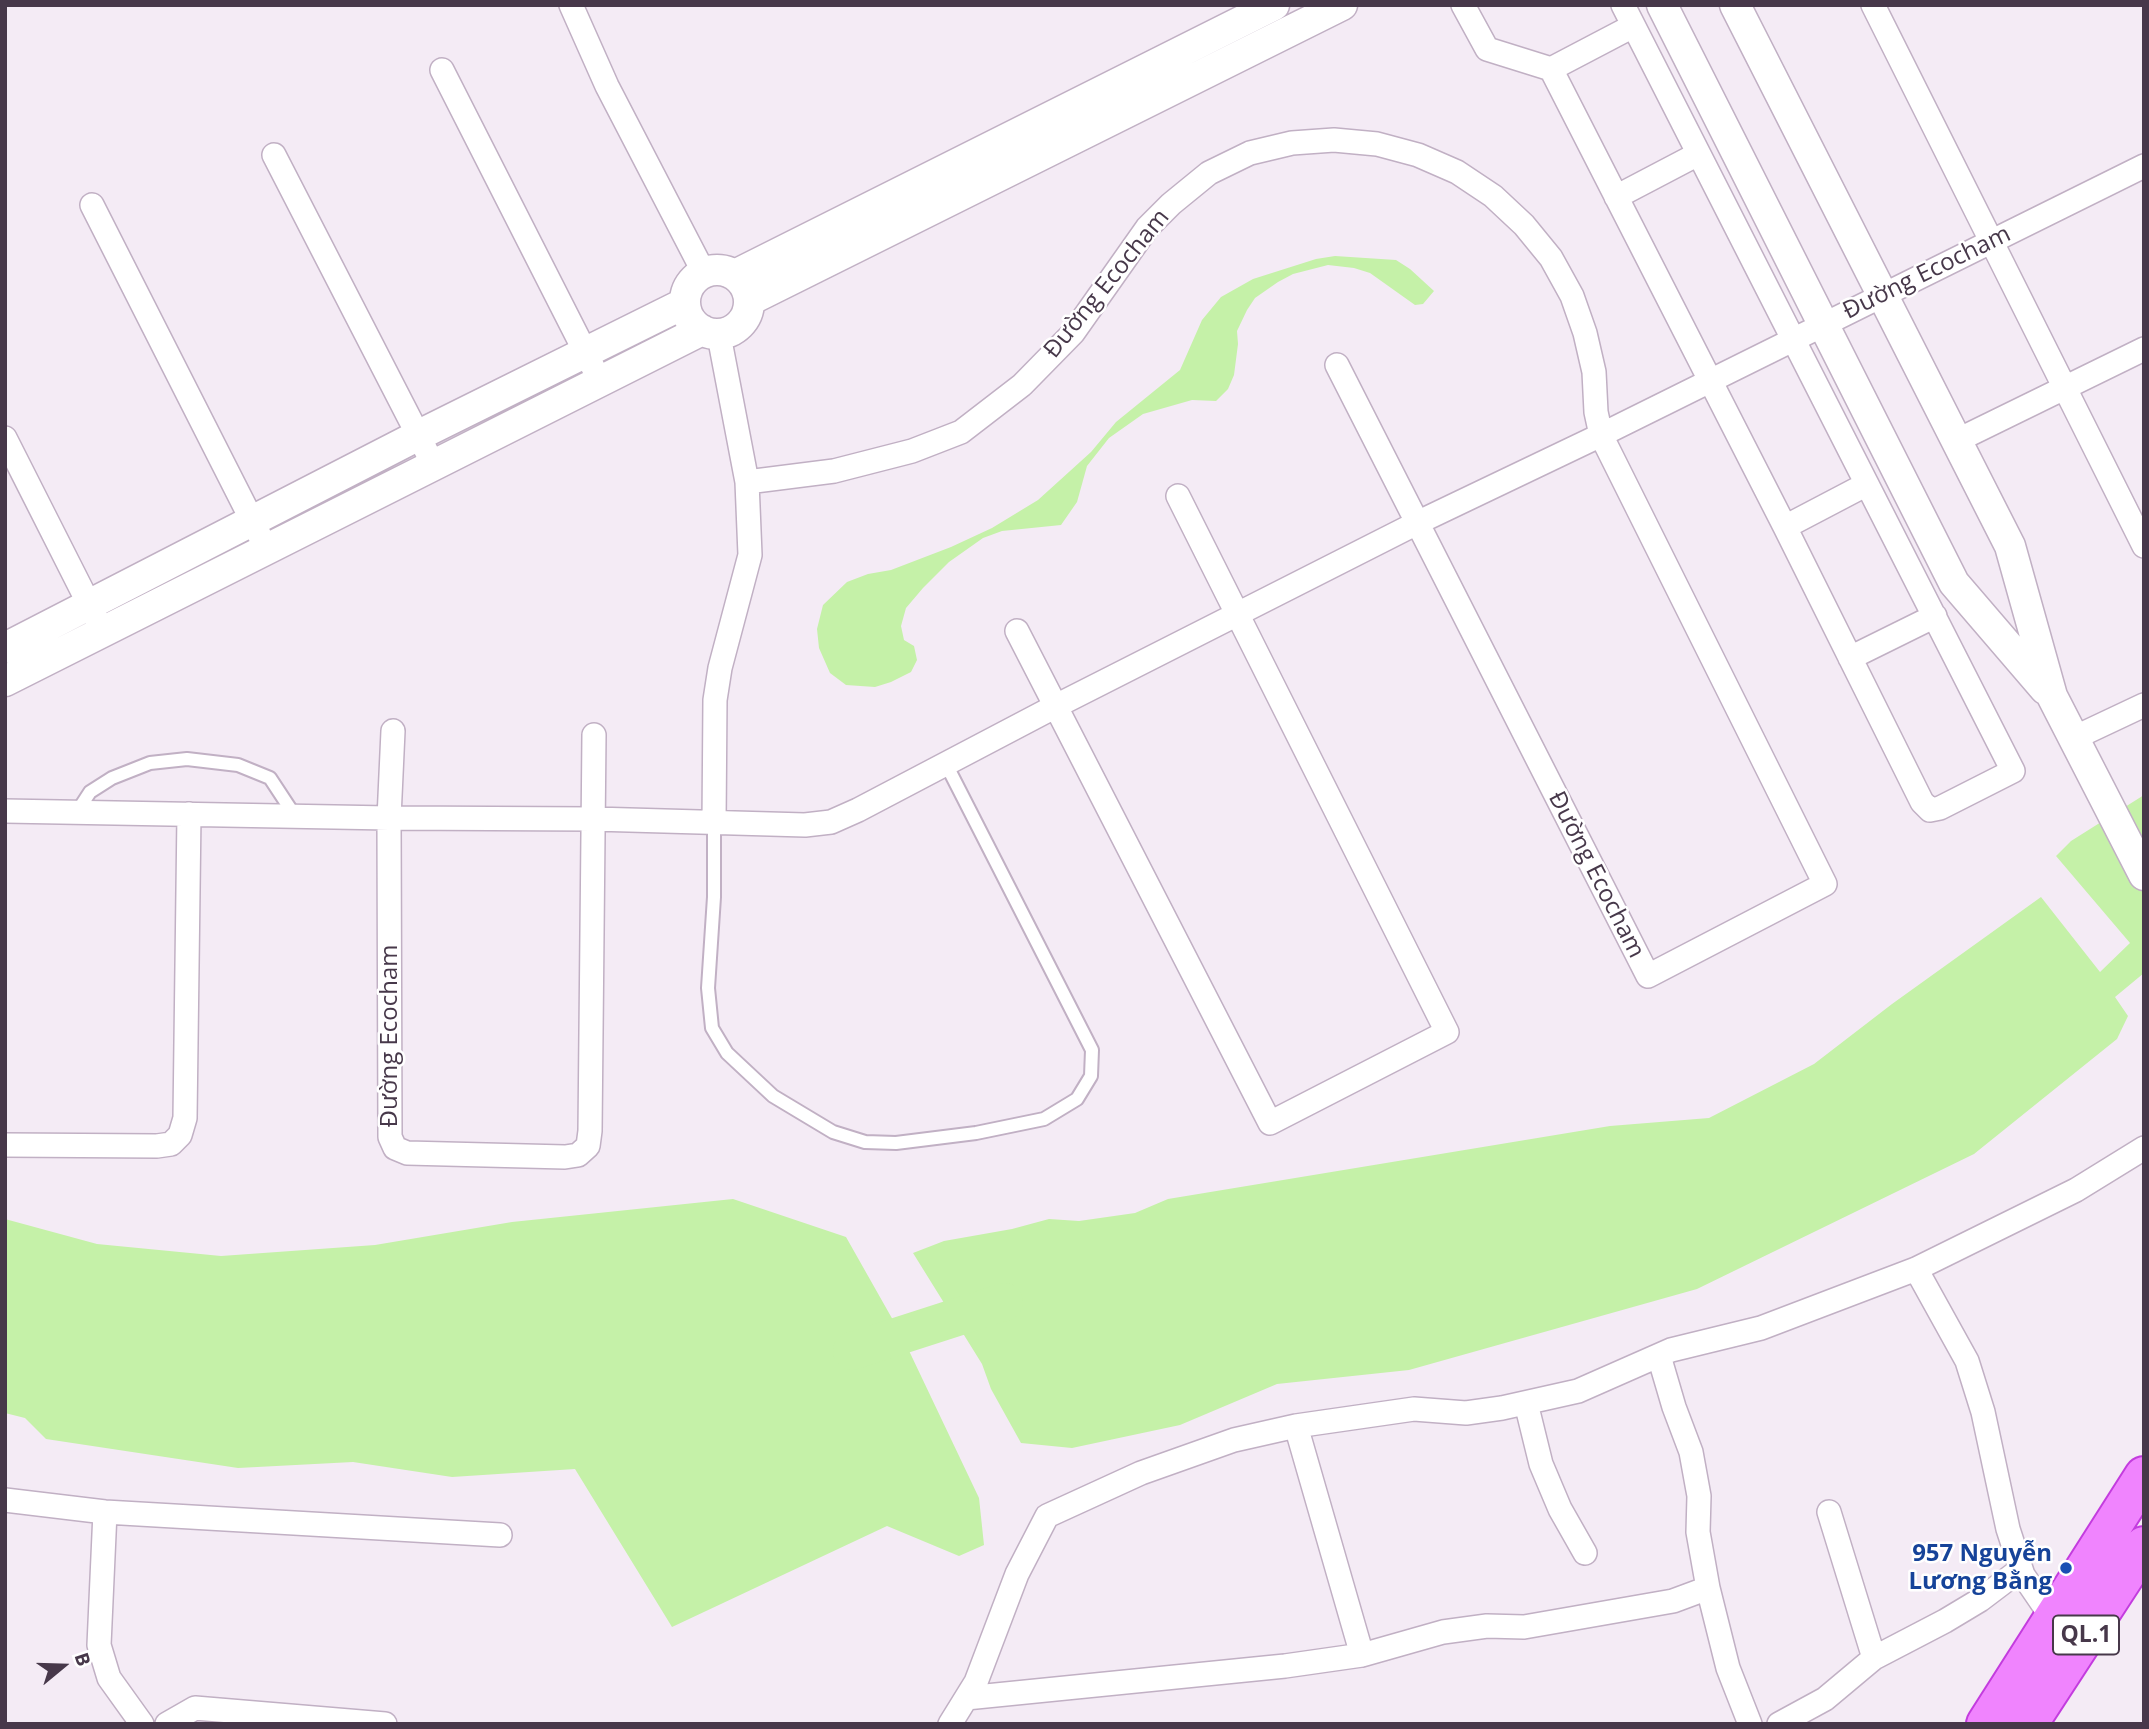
<!DOCTYPE html>
<meta charset="utf-8">
<style>
body{margin:0}
#map{position:relative;width:2149px;height:1729px;overflow:hidden;background:#f4ebf5;font-family:"Open Sans",sans-serif}
canvas{display:block}
.frame{position:absolute;inset:0;border:7px solid #47384a;pointer-events:none}
.north{position:absolute;left:28px;top:1631px;width:70px;height:70px;-webkit-text-stroke:5px #fff;paint-order:stroke;rotate:71deg;font-size:19px;font-weight:700;line-height:28px;text-align:center;color:#47384a}
.north::after{content:'';display:block;margin:auto;width:24px;height:32px;background:#47384a;clip-path:polygon(50% 0,100% 100%,50% 72%,0 100%)}
</style>
<div id="map">
<canvas width="2149" height="1729"></canvas>
<div class="frame"></div>
<div class="north">B</div>
</div>
<script>
const ctx = document.querySelector('canvas').getContext('2d');
ctx.lineJoin = 'round';
function fillPath(path, color) { ctx.fillStyle = color; ctx.fill(path, 'evenodd'); }
const poly = rows => new Path2D(rows.map(r => 'M' + r).join(''));
function trace(path, color, width, dash) { ctx.strokeStyle = color; ctx.lineWidth = width; ctx.lineCap = dash ? 'butt' : 'round'; ctx.setLineDash(dash || []); ctx.stroke(path); }
function drawText(font, color, halo, rows, align = 'center') {
  ctx.font = font + ' "Open Sans",sans-serif'; ctx.lineWidth = 5; ctx.setLineDash([]); ctx.textBaseline = 'middle'; ctx.strokeStyle = halo; ctx.fillStyle = color; for (const [text, x, y, turn = 0] of rows) {
    ctx.save(); ctx.translate(x, y); ctx.rotate((+turn || 0) * Math.PI / 180); ctx.textAlign = isNaN(turn) ? turn : align; if (halo) ctx.strokeText(text, 0, 0); ctx.fillText(text, 0, 0); ctx.restore();
  }
}
const water = poly([
 [1335,256,1396,260,1410,269,1434,291,1423,304,1415,305,1370,273,1354,268,1328,265,1293,274,1278,282,1255,298,1247,310,1237,331,1238,344,1234,375,1228,389,1216,401,1192,400,1143,414,1109,438,1087,466,1077,502,1061,525,1002,531,983,538,949,562,923,588,906,608,901,626,904,640,914,646,917,660,911,672,891,682,875,687,846,685,830,673,819,648,817,629,823,605,847,582,868,574,891,570,951,547,992,528,1038,500,1091,452,1116,422,1180,370,1202,320,1221,297,1253,279,1316,259],
 [2144,795,2144,973,2115,997,2128,1016,2117,1039,1974,1154,1697,1289,1409,1370,1277,1384,1180,1425,1072,1448,1021,1443,991,1389,982,1364,913,1253,944,1241,1012,1229,1049,1219,1079,1221,1135,1213,1168,1199,1610,1126,1709,1118,1814,1064,1892,1004,2041,897,2100,972,2130,943,2056,856,2071,841],
 [733,1199,846,1237,902,1336,979,1498,984,1545,959,1556,887,1526,672,1627,575,1469,452,1477,353,1462,238,1468,46,1439,25,1418,5,1413,5,1219,97,1244,221,1256,375,1245,512,1222]
]);
const stream = poly([
 [902,1336,949,1312]
]);
const river = poly([
 [852,1351,1004,1302]
]);
const service = poly([
 [77,812,90,792,112,778,150,763,187,759,238,765,270,778,295,816],
 [714,823,714,897,708,988,712,1028,727,1053,773,1096,833,1132,865,1142,896,1143,976,1133,1044,1119,1077,1099,1091,1076,1092,1050,946,764]
]);
const minor = poly([
 [571,5,607,86,704,273],
 [1463,5,1487,49,1551,69,1785,527,1922,802,1930,810,1940,808,2013,771,1623,5],
 [1873,5,2144,546],
 [1551,69,1633,26],
 [442,70,600,381],
 [274,155,433,464],
 [1616,197,1698,154],
 [92,205,266,548],
 [5,438,97,620],
 [1956,441,2144,349],
 [747,482,834,471,912,451,961,432,1022,385,1073,333,1147,228,1171,204,1209,173,1250,153,1292,143,1334,140,1377,144,1418,155,1457,172,1493,196,1524,225,1551,258,1572,296,1585,333,1594,372,1596,412,1601,435,1825,884,1648,976,1337,365],
 [1785,527,1867,484],
 [1017,631,1270,1123,1447,1032,1178,496],
 [1850,658,1935,616],
 [393,731,389,818,390,1137,395,1148,407,1153,565,1157,578,1155,588,1146,590,1131,594,735],
 [2074,738,2144,705],
 [5,811,389,818,594,819,805,825,831,822,858,810,1056,706,1417,523,1601,435,2144,166],
 [714,823,715,700,720,668,750,555,747,482,721,346],
 [5,1145,157,1146,171,1144,180,1135,185,1118,189,814],
 [1916,1269,1967,1361,1983,1412,2008,1529,2023,1575,2053,1619],
 [1659,1356,1674,1407,1691,1452,1699,1496,1698,1532,1708,1588,1728,1668,1750,1724],
 [1526,1403,1541,1464,1560,1509,1585,1553],
 [1296,1426,1362,1655],
 [5,1500,105,1512,500,1535],
 [105,1512,99,1645,109,1678,142,1724],
 [1829,1512,1874,1658],
 [966,1698,1285,1666,1362,1655,1443,1632,1487,1626,1524,1627,1673,1601,1708,1588],
 [167,1724,195,1708,385,1724],
 [950,1724,976,1682,1017,1574,1047,1516,1141,1473,1234,1440,1296,1426,1414,1409,1466,1413,1502,1408,1578,1391,1671,1350,1761,1328,1916,1269,2076,1190,2144,1148],
 [1779,1724,1825,1699,1874,1658,1945,1621,1980,1600,2021,1569]
]);
const tertiary = poly([
 [1662,5,1954,583,2045,689],
 [1735,5,2010,546,2052,696,2144,875],
 '685 302a32 32 0 1 1 64 0a32 32 0 1 1-64 0Z',
 [735,275,1274,5],
 [750,300,1342,5],
 [5,648,419,435,685,303],
 [5,681,702,330]
]);
const trunk = poly([
 [1986,1724,2144,1476],
 [2028,1724,2144,1546]
]);
const markers = [
 [2066,1568,7,"#1a4fb4"]
];
const shields = [
 [2086,1635,66]
];
const shieldNames = [
 ["QL.1",2086,1635]
];
const streetNames = [
 ["Đường Ecocham",1927,273,-26],
 ["Đường Ecocham",1107,284,-51],
 ["Đường Ecocham",1596,875,63],
 ["Đường Ecocham",390,1036,-90]
];
const transitNames = [
 ["957 Nguyễn",2052,1554],
 ["Lương Bằng",2052,1582]
];
fillPath(water, '#c5f1a8');
trace(stream, '#c5f1a8', 6);
trace(river, '#c5f1a8', 38);
trace(service, '#c1b0c4', 16);
trace(minor, '#c1b0c4', 26);
trace(tertiary, '#c1b0c4', 33);
trace(trunk, '#c33cde', 42);
trace(service, '#fff', 12);
trace(minor, '#fff', 23);
trace(tertiary, '#fff', 30);
trace(trunk, '#f084fe', 38);
for (const [x, y, r, color] of markers) { const dot = new Path2D(); dot.arc(x, y, r, 0, 2 * Math.PI); ctx.fillStyle = color; ctx.fill(dot); trace(dot, '#fff', 2.5); }
for (const [x, y, w] of shields) { const box = new Path2D(); box.roundRect(x - w / 2, y - 19.5, w, 39, 5); ctx.fillStyle = '#fff'; ctx.fill(box); trace(box, '#47384a', 2); }
drawText('bold 23px', '#47384a', null, shieldNames);
drawText('24px', '#47384a', '#fff', streetNames);
drawText('bold 24px', '#164399', '#fff', transitNames, 'right');
</script>
